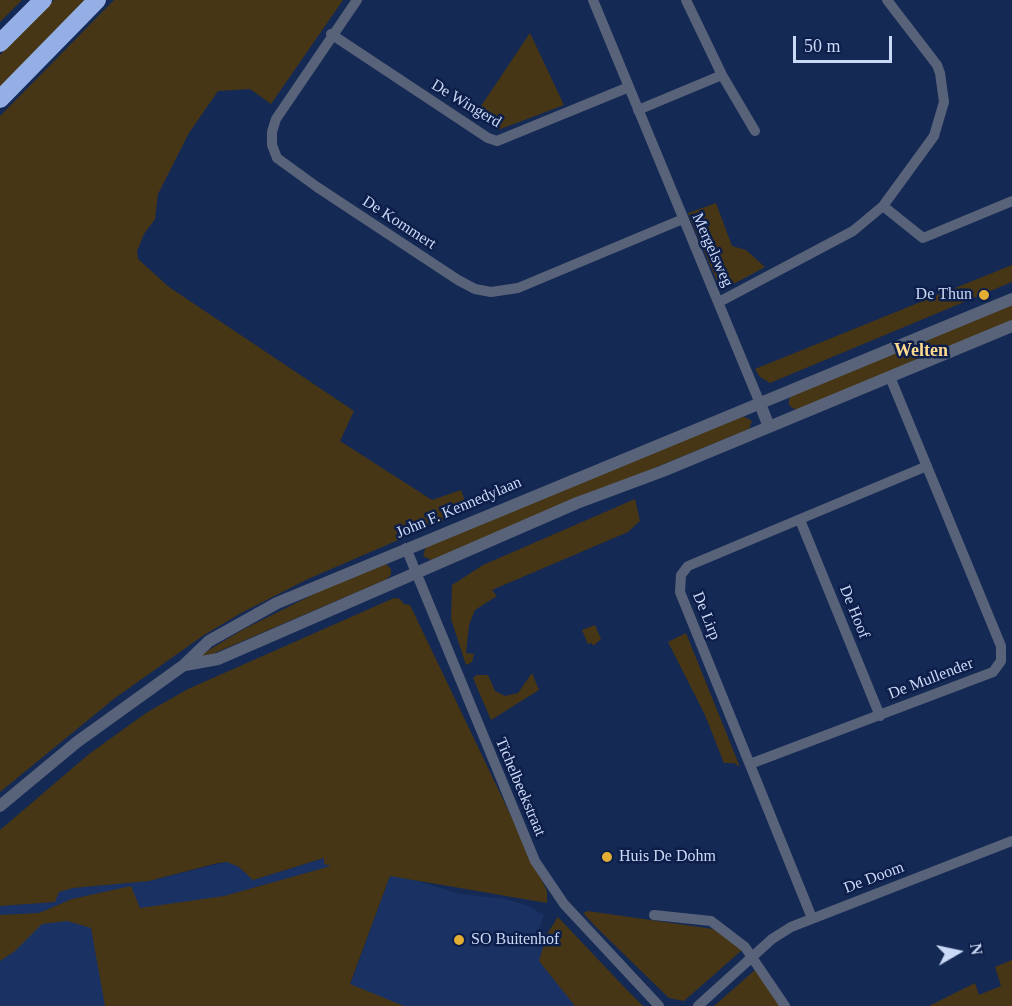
<!DOCTYPE html>
<style>
body{margin:0}
#map{position:relative;width:1012px;height:1006px;overflow:hidden;background:#152955;font-family:Georgia,serif}
canvas{display:block}
.north{position:absolute;left:928px;top:922px;width:60px;height:60px;-webkit-text-stroke:4px #0c1e49;paint-order:stroke;rotate:81deg;font-size:16px;font-weight:700;line-height:24px;text-align:center;color:#cad9f5}
.north::after{content:'';display:block;margin:auto;width:21px;height:27px;background:#cad9f5;clip-path:polygon(50% 0,100% 100%,50% 72%,0 100%)}
.scale{position:absolute;left:793px;top:36px;width:99px;height:27px;box-sizing:border-box;border:3px solid #cad9f5;border-top:0;padding-left:8px;font-size:18px;line-height:21px;white-space:nowrap;color:#cad9f5;-webkit-text-stroke:4px #0c1e49;paint-order:stroke}
</style>
<div id="map">
<canvas width="1012" height="1006"></canvas>
<div class="north">N</div>
<div class="scale">50 m</div>
</div>
<script>
const ctx = document.querySelector('canvas').getContext('2d');
ctx.lineJoin = 'round';
function fillPath(path, color) { ctx.fillStyle = color; ctx.fill(path, 'evenodd'); }
const poly = rows => new Path2D(rows.map(r => 'M' + r).join(''));
function trace(path, color, width, dash) { ctx.strokeStyle = color; ctx.lineWidth = width; ctx.lineCap = dash ? 'butt' : 'round'; ctx.setLineDash(dash || []); ctx.stroke(path); }
function drawText(font, color, halo, rows, align = 'center') {
  ctx.font = font + ' Georgia,serif'; ctx.lineWidth = 5; ctx.setLineDash([]); ctx.textBaseline = 'middle'; ctx.strokeStyle = halo; ctx.fillStyle = color; for (const [text, x, y, turn = 0] of rows) {
    ctx.save(); ctx.translate(x, y); ctx.rotate((+turn || 0) * Math.PI / 180); ctx.textAlign = isNaN(turn) ? turn : align; if (halo) ctx.strokeText(text, 0, 0); ctx.fillText(text, 0, 0); ctx.restore();
  }
}
const built = poly([
 [325,858,336,866,351,983,391,873,460,894,505,899,526,905,544,915,538,932,547,934,556,946,585,1006,0,1006,0,906,54,902,59,892,73,888,149,881,227,862,239,867,253,880]
]);
const green = poly([
 [0,0,22,0,0,22],
 [54,0,87,0,0,89,0,55],
 [114,0,343,0,271,104,250,89,218,91,189,133,158,194,155,219,144,234,137,251,138,259,169,287,354,411,340,441,432,500,461,490,466,504,463,512,308,579,243,612,204,635,115,698,0,792,0,116],
 [530,33,564,105,498,130,475,115],
 [716,203,732,246,746,250,765,267,728,287,719,286,688,213],
 [1012,265,1012,282,770,383,760,377,755,369],
 [1012,305,1012,321,799,409,794,409,789,405,789,399,793,395],
 [743,416,752,421,749,429,431,560,423,556,426,546],
 [635,499,640,521,628,532,492,590,497,596,475,610,469,625,466,653,474,654,472,662,466,665,451,619,452,585,483,565],
 [386,564,391,569,391,575,385,580,201,659,199,656,242,630,324,589],
 [394,598,400,599,404,604,410,605,547,891,547,903,390,876,350,984,404,1006,105,1006,91,928,67,921,42,924,15,951,0,961,0,915,39,913,72,899,131,886,140,908,224,896,331,866,324,864,324,858,253,880,239,867,227,862,218,863,149,881,73,888,59,892,55,902,0,906,0,830,89,754,146,713,188,689],
 [595,625,601,639,593,646,592,643,588,644,582,630],
 [686,633,740,767,734,763,724,763,705,715,668,642],
 [532,673,539,690,491,720,473,678,477,675,488,675,495,691,505,696,518,693],
 [588,911,713,929,746,951,741,951,684,1001,669,998,596,927,583,913],
 [558,917,627,990,643,1006,575,1006,539,961,547,934],
 [1012,960,1012,1006,929,1006,975,983,979,995,1001,986,995,967],
 [756,969,780,1006,714,1006]
]);
const minor = poly([
 [357,0,276,119,272,132,272,145,277,158,317,187,458,280,475,289,491,292,518,288,683,219],
 [593,0,759,401],
 [686,0,722,75,755,131],
 [331,34,488,138,497,141,629,87],
 [638,110,722,75],
 [883,206,923,238,1012,201],
 [719,302,853,231,883,206,934,136,944,102,940,73,937,65,887,0],
 [800,520,880,716],
 [406,548,535,861,564,904,659,1006],
 [750,764,993,672,1001,661,1001,646,890,377],
 [654,915,711,921,745,947,785,1006],
 [812,918,680,592,681,575,688,566,927,466],
 [698,1006,772,939,791,927,1012,841]
]);
const tertiary = poly([
 [759,401,769,427],
 [185,665,218,659,577,503,663,471,1012,326],
 [0,806,77,742,184,665,209,641,277,603,1012,299]
]);
const motorway = poly([
 [0,43,43,0],
 [0,99,97,0]
]);
const markers = [
 [984,295,6,"#e3ae34"],
 [607,857,6,"#e3ae34"],
 [459,940,6,"#e3ae34"]
];
const streetNames = [
 ["De Wingerd",466,104,31],
 ["De Kommert",399,223,33],
 ["Mergelsweg",712,250,66],
 ["John F. Kennedylaan",459,508,-23],
 ["De Hoof",854,612,68],
 ["De Lirp",706,616,68],
 ["De Mullender",931,679,-21],
 ["Tichelbeekstraat",520,787,67],
 ["De Doom",874,878,-21]
];
const poiNames = [
 ["De Thun",972,295,"right"],
 ["Huis De Dohm",619,857],
 ["SO Buitenhof",471,940]
];
const neighbourhoodNames = [
 ["Welten",921,351]
];
fillPath(built, '#1a3164');
fillPath(green, '#463615');
trace(minor, '#586379', 10);
trace(tertiary, '#586379', 12);
trace(motorway, '#94afe5', 18);
for (const [x, y, r, color] of markers) { const dot = new Path2D(); dot.arc(x, y, r, 0, 2 * Math.PI); ctx.fillStyle = color; ctx.fill(dot); trace(dot, '#0c1e49', 2); }
drawText('16px', '#cad9f5', '#0c1e49', streetNames);
drawText('16px', '#cad9f5', '#0c1e49', poiNames, 'left');
drawText('bold 18px', '#fed990', '#0c1e49', neighbourhoodNames);
</script>
